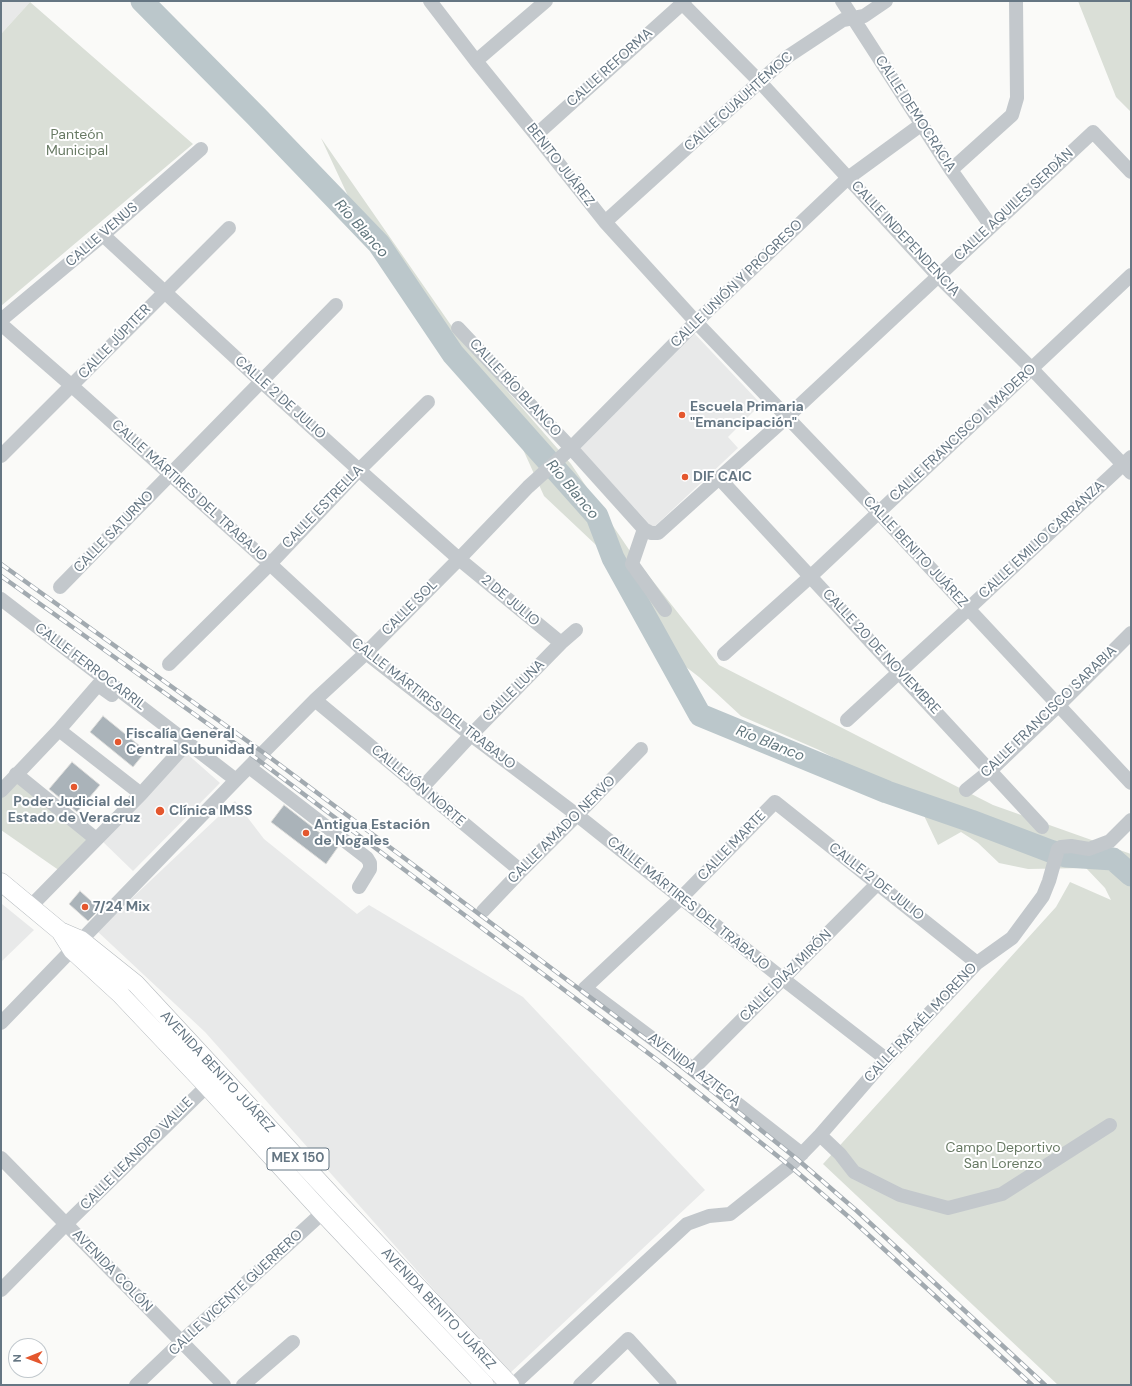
<!DOCTYPE html>
<meta charset="utf-8">
<style>
body{margin:0}
#map{position:relative;width:1132px;height:1386px;overflow:hidden;background:#fafaf8;font-family:"DM Sans",sans-serif}
canvas{display:block}
.frame{position:absolute;inset:0;border:2px solid #657683;pointer-events:none}
.north{position:absolute;left:8px;top:1338px;width:40px;height:40px;box-sizing:border-box;background:#fff;border:1px solid #c1c8cd;border-radius:50%;rotate:269deg;font-size:11px;font-weight:700;line-height:16px;text-align:center;color:#657683}
.north::after{content:'';display:block;margin:auto;width:14px;height:18px;background:#e4572e;clip-path:polygon(50% 0,100% 100%,50% 72%,0 100%)}
</style>
<div id="map">
<canvas width="1132" height="1386"></canvas>
<div class="frame"></div>
<div class="north">N</div>
</div>
<script>
const ctx = document.querySelector('canvas').getContext('2d');
ctx.lineJoin = 'round';
function fillPath(path, color) { ctx.fillStyle = color; ctx.fill(path, 'evenodd'); }
const poly = rows => new Path2D(rows.map(r => 'M' + r).join(''));
function trace(path, color, width, dash) { ctx.strokeStyle = color; ctx.lineWidth = width; ctx.lineCap = dash ? 'butt' : 'round'; ctx.setLineDash(dash || []); ctx.stroke(path); }
function drawText(font, color, halo, rows, align = 'center') {
  ctx.font = font + ' "DM Sans",sans-serif'; ctx.lineWidth = 4; ctx.setLineDash([]); ctx.textBaseline = 'middle'; ctx.strokeStyle = halo; ctx.fillStyle = color; for (const [text, x, y, turn = 0] of rows) {
    ctx.save(); ctx.translate(x, y); ctx.rotate((+turn || 0) * Math.PI / 180); ctx.textAlign = isNaN(turn) ? turn : align; if (halo) ctx.strokeText(text, 0, 0); ctx.fillText(text, 0, 0); ctx.restore();
  }
}
const built = poly([
 [1,1,28,1,30,2,1,34],
 [694,333,761,404,728,437,738,448,653,528,580,449],
 [185,752,220,783,133,871,101,840],
 [235,801,264,839,357,914,369,905,523,997,705,1190,509,1374,205,1032,97,931],
 [2,904,34,930,1,962,1,905]
]);
const green = poly([
 [1078,1,1131,1,1131,112,1116,97],
 [30,2,193,144,1,306,1,34],
 [321,138,455,331,571,464,634,557,719,665,993,805,1131,854,1131,1385,1058,1385,823,1164,1056,907,1070,882,1111,900,1105,888,1086,868,1028,869,999,863,978,843,961,832,938,845,917,801,819,750,741,716,699,677,664,650,613,561,544,496,517,436,405,302,356,213],
 [15,780,89,839,60,871,1,830,1,796]
]);
const river = poly([
 [142,1,256,116,379,244,453,354,597,516,613,558,700,715,887,792,971,821,1050,851,1066,856,1113,859,1131,875]
]);
const building = poly([
 [103,716,146,751,133,767,90,732,103,716],
 [72,762,100,785,77,812,49,789,72,762],
 [284,805,338,847,326,864,271,822,284,805],
 [80,891,100,909,88,921,69,904,80,891]
]);
const minor = poly([
 [430,1,476,61,536,135,605,222,696,322,879,513,1131,783],
 [842,1,951,170,991,226],
 [682,3,760,82,938,276,1031,368,1131,473],
 [476,61,546,1],
 [536,135,685,1],
 [951,170,1012,115,1017,98,1016,1],
 [605,222,787,57,843,20,864,16,886,1],
 [103,235,262,382,359,470,459,559,561,643],
 [1,320,103,235,201,149],
 [1,324,72,386,270,564,366,653,471,735,577,815,783,979,886,1059],
 [458,328,571,448,644,529,651,533,658,533,787,417,1093,132,1131,172],
 [1,456,229,228],
 [719,478,1042,827],
 [644,529,632,564,665,610],
 [60,587,336,305],
 [1,599,236,780],
 [724,654,811,576,1131,275],
 [169,664,270,564,359,470,428,402],
 [315,700,521,871],
 [847,720,968,609,1131,457],
 [59,730,141,794],
 [249,767,367,858,370,863,370,869,359,887],
 [16,774,96,839],
 [421,789,471,735,561,643,576,630],
 [966,790,991,770,1058,706,1131,633],
 [1,791,59,730,98,685,112,695],
 [30,907,141,794,188,742],
 [483,911,521,871,577,815,641,749],
 [1,1023,236,780,315,700,366,653,459,559,528,487,571,448,696,322,848,178,922,124],
 [693,1069,877,884],
 [820,1135,840,1154,854,1172,900,1195,948,1208,1002,1194,1110,1125],
 [802,1154,693,1069,585,988,681,898,775,802,977,963],
 [1,1158,224,1385],
 [1,1290,66,1224,207,1086],
 [136,1385,181,1342,330,1206],
 [243,1385,293,1342],
 [513,1385,687,1224,709,1216,730,1214,790,1166,820,1135,886,1059,977,963,1012,938,1043,896,1049,881,1058,849,1061,847,1071,846,1089,849,1110,841,1131,820],
 [580,1385,628,1339,670,1385]
]);
const major = poly([
 [1,882,60,931,81,940,136,984,336,1200,510,1385],
 [60,931,72,950,120,994,207,1086,323,1213,485,1385]
]);
const rail = poly([
 [1,564,264,753,666,1054,797,1159,857,1211,1045,1385],
 [1,576,257,759,660,1062,790,1166,850,1218,1032,1385]
]);
const markers = [
 [682,415,4,"#e4572e"],
 [685,477,4,"#e4572e"],
 [118,742,4,"#e4572e"],
 [74,787,4,"#e4572e"],
 [160,811,5,"#e4572e"],
 [306,833,4,"#e4572e"],
 [85,907,4,"#e4572e"]
];
const shields = [
 [298,1159,62]
];
const shieldNames = [
 ["MEX 150",298,1159]
];
const streetNames = [
 ["CALLE REFORMA",610,68,-42],
 ["CALLE CUAUHTÉMOC",739,102,-42],
 ["CALLE DEMOCRACIA",915,114,57],
 ["BENITO JUÁREZ",560,165,52],
 ["CALLE AQUILES SERDÁN",1014,205,-43],
 ["CALLE VENUS",102,235,-41],
 ["CALLE INDEPENDENCIA",905,239,47],
 ["CALLE UNIÓN Y PROGRESO",737,284,-44],
 ["CALLE JÚPITER",115,342,-46],
 ["CALLE RÍO BLANCO",515,388,47],
 ["CALLE 2 DE JULIO",280,398,42],
 ["CALLE FRANCISCO I. MADERO",963,433,-43],
 ["CALLE MÁRTIRES DEL TRABAJO",189,491,42],
 ["CALLE ESTRELLA",323,507,-46],
 ["CALLE SATURNO",114,532,-46],
 ["CALLE EMILIO CARRANZA",1042,540,-43],
 ["CALLE BENITO JUÁREZ",915,552,47],
 ["2 DE JULIO",510,601,40],
 ["CALLE SOL",410,608,-45],
 ["CALLE 20 DE NOVIEMBRE",881,652,47],
 ["CALLE FERROCARRIL",90,667,37],
 ["CALLE LUNA",514,691,-45],
 ["CALLE MÁRTIRES DEL TRABAJO",433,704,38],
 ["CALLE FRANCISCO SARABIA",1049,712,-44],
 ["CALLEJÓN NORTE",418,786,40],
 ["CALLE AMADO NERVO",562,830,-45],
 ["CALLE MARTE",732,846,-46],
 ["CALLE 2 DE JULIO",876,882,38],
 ["CALLE MÁRTIRES DEL TRABAJO",688,904,39],
 ["CALLE DÍAZ MIRÓN",786,976,-45],
 ["CALLE RAFAÉL MORENO",921,1023,-47],
 ["AVENIDA AZTECA",694,1070,37],
 ["AVENIDA BENITO JUÁREZ",217,1072,47],
 ["CALLE LEANDRO VALLE",137,1154,-45],
 ["AVENIDA COLÓN",112,1271,46],
 ["CALLE VICENTE GUERRERO",236,1293,-43],
 ["AVENIDA BENITO JUÁREZ",438,1309,47]
];
const parkNames = [
 ["Panteón",77,135],
 ["Municipal",77,151],
 ["Campo Deportivo",1003,1148],
 ["San Lorenzo",1003,1164]
];
const poiNames = [
 ["Escuela Primaria",690,407],
 ["\"Emancipación\"",690,423],
 ["DIF CAIC",693,477],
 ["Fiscalía General",126,734],
 ["Central Subunidad",126,750],
 ["Poder Judicial del",74,802,"center"],
 ["Estado de Veracruz",74,818,"center"],
 ["Clínica IMSS",169,811],
 ["Antigua Estación",314,825],
 ["de Nogales",314,841],
 ["7/24 Mix",93,907]
];
const waterNames = [
 ["Río Blanco",361,229,48],
 ["Río Blanco",572,490,50],
 ["Río Blanco",770,744,22]
];
fillPath(built, '#e8e9e9');
fillPath(green, '#dadfd7');
trace(river, '#bbc7cb', 23);
fillPath(building, '#aab3b9');
trace(building, '#dcdcda', 1);
trace(major, '#b5babe', 19);
trace(minor, '#c3c8cc', 14);
trace(major, '#fff', 18);
trace(rail, '#a2aab0', 4.5);
trace(rail, '#fff', 3, [9]);
for (const [x, y, r, color] of markers) { const dot = new Path2D(); dot.arc(x, y, r, 0, 2 * Math.PI); ctx.fillStyle = color; ctx.fill(dot); trace(dot, '#fff', 1.5); }
for (const [x, y, w] of shields) { const box = new Path2D(); box.roundRect(x - w / 2, y - 11, w, 22, 3); ctx.fillStyle = '#fff'; ctx.fill(box); trace(box, '#657683', 1); }
drawText('bold 13px', '#657683', null, shieldNames);
drawText('14px', '#657683', '#fff', streetNames);
drawText('14px', '#687a64', '#fff', parkNames);
drawText('bold 14px', '#657683', '#fff', poiNames, 'left');
drawText('italic 15px', '#60757c', '#fff', waterNames);
</script>
